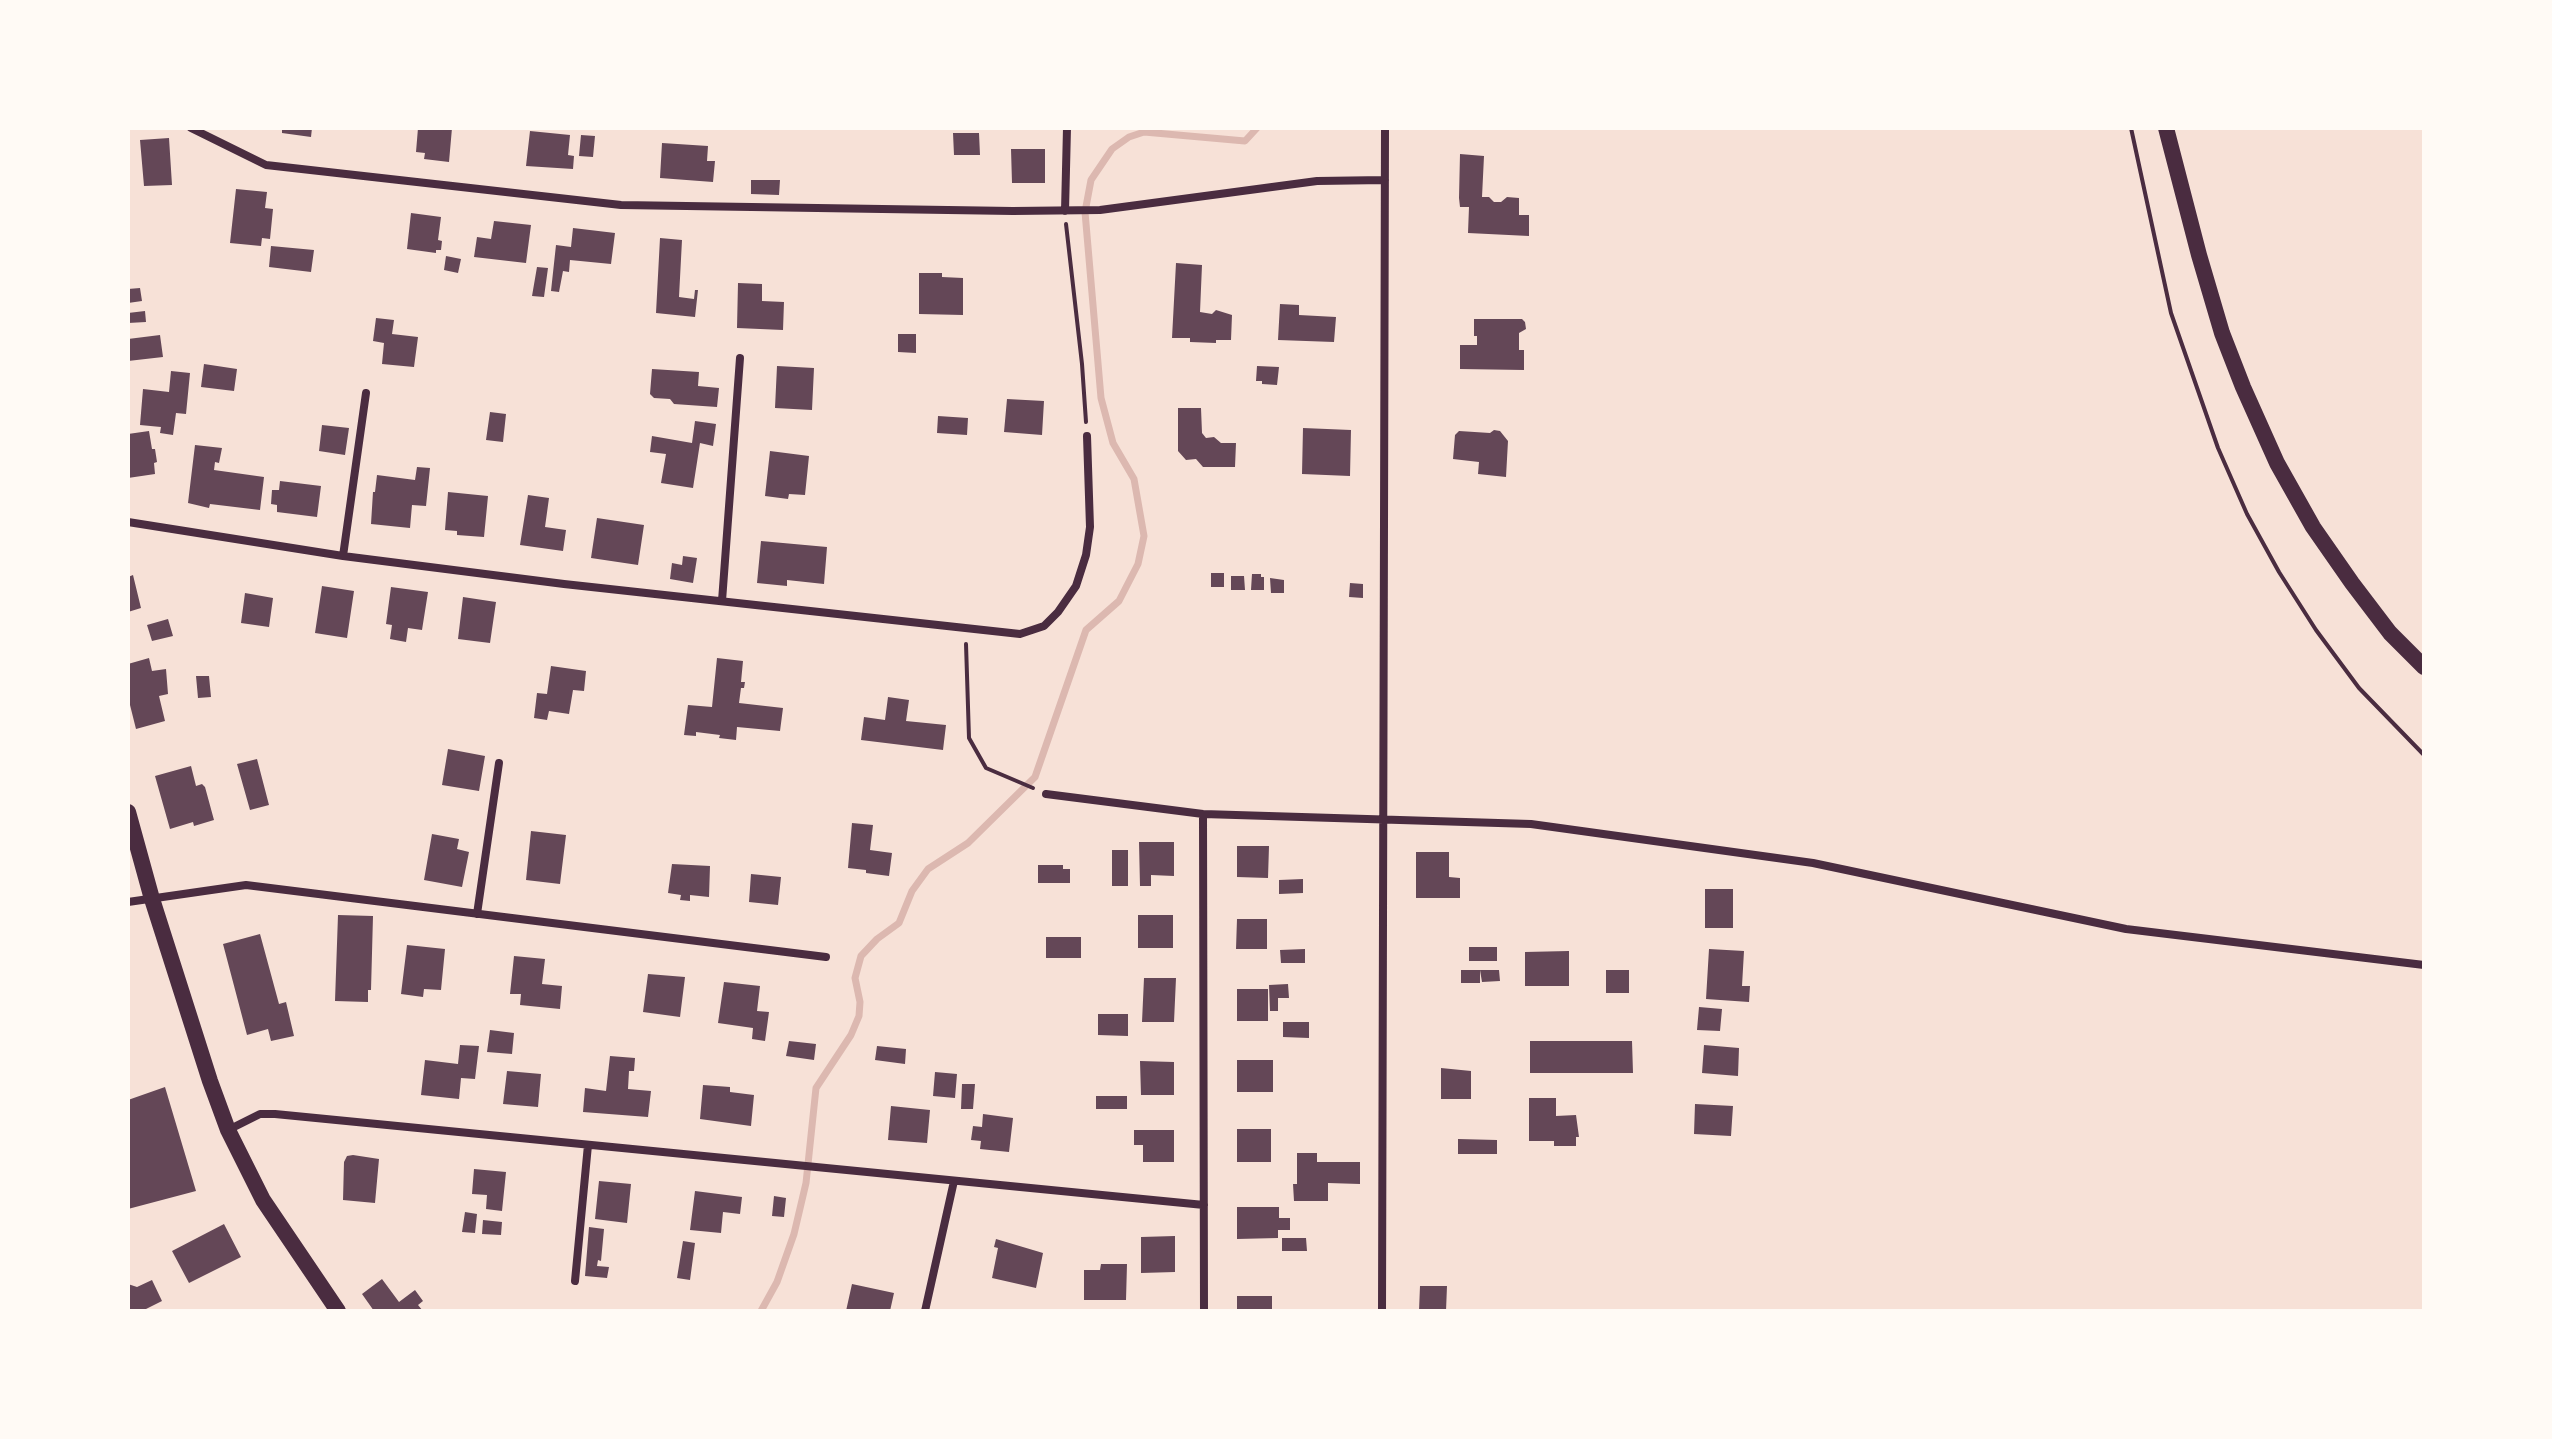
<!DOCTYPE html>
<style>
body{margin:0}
#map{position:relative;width:2552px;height:1439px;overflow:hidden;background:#f7e1d7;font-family:Ubuntu,sans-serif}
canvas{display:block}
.frame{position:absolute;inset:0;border:130px solid #fffaf5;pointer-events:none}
</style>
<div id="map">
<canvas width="2552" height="1439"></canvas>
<div class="frame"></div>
</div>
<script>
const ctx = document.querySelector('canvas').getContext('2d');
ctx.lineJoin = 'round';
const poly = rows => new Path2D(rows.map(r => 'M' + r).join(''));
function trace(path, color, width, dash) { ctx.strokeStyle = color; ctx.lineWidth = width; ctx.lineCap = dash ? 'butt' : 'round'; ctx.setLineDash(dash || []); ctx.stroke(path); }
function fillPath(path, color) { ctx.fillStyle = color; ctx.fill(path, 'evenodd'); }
const stream = poly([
 [761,1311,777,1282,794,1234,806,1183,816,1088,851,1035,859,1016,860,1002,855,978,861,956,877,939,899,923,912,891,928,869,968,843,1035,777,1086,630,1119,601,1138,564,1144,536,1134,479,1113,443,1101,398,1085,212,1091,180,1112,149,1129,137,1144,132,1245,141,1257,128]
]);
const building = poly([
 [282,128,312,128,311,137,282,133],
 [418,128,452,128,449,162,424,159,425,153,416,152],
 [530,131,570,135,568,155,574,156,573,169,526,166],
 [953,133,979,133,980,155,954,155],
 [581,135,595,136,593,157,579,156],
 [169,138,172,185,144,186,140,140],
 [662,143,708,146,707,161,715,161,713,182,660,178],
 [1011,149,1045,149,1045,183,1012,183],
 [1460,154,1484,156,1482,197,1489,197,1494,202,1501,202,1507,197,1519,198,1519,215,1529,215,1529,236,1468,233,1469,207,1460,207,1459,198],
 [751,180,780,180,779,195,751,194],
 [236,189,267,192,265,208,273,209,270,239,262,238,261,246,230,243],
 [411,213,441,217,438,240,442,241,441,250,436,250,436,253,407,249],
 [494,221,531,225,526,263,474,257,477,237,491,239],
 [573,228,615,233,611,264,570,260,569,272,563,271,559,292,551,291,556,245,571,247],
 [660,238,682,240,679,297,694,299,695,290,698,290,695,317,656,313],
 [271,246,314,250,311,272,269,267],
 [446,256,461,259,458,273,444,270],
 [1176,263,1202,265,1200,312,1212,314,1216,310,1232,315,1231,340,1216,340,1216,343,1190,342,1190,338,1172,338],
 [537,267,548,268,544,297,532,296],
 [919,273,942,273,942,277,963,278,963,315,919,314],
 [738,283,762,284,762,301,784,302,783,330,737,328],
 [140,288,142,301,128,303,128,289],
 [1280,304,1299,305,1299,315,1336,317,1334,342,1278,340],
 [145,311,146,322,128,323,128,313],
 [376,318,394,320,392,334,418,337,414,367,382,364,384,343,373,341],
 [1474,319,1522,319,1525,322,1526,329,1519,333,1519,350,1524,350,1524,370,1460,369,1460,345,1477,345,1477,336,1474,336],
 [898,334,916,334,916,353,898,352],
 [160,335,163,357,128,361,128,339],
 [204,364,237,369,234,391,201,387],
 [777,366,814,368,812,410,775,408],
 [1257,366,1279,367,1277,385,1262,384,1262,381,1256,381],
 [652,369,699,372,698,386,719,388,717,407,674,404,670,399,654,398,650,394],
 [171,371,190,373,186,414,176,413,173,435,160,433,161,427,140,425,143,389,169,392],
 [1007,399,1044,401,1042,435,1004,432],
 [1178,408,1201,408,1202,433,1206,438,1214,437,1221,443,1236,443,1235,467,1203,467,1196,459,1186,460,1178,451],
 [490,412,506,414,503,442,486,440],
 [938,416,968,418,967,435,937,433],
 [695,421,716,424,713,446,700,443,693,488,661,483,666,454,650,452,652,436,692,443],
 [322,425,349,428,345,455,319,451],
 [1303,428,1351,430,1350,476,1302,474],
 [1494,430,1500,431,1508,441,1506,477,1478,474,1479,462,1453,459,1455,435,1459,431,1490,433],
 [149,431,152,449,155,449,157,462,154,463,155,474,128,478,128,434],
 [195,445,222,448,219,463,215,462,214,470,264,477,260,510,210,504,209,508,188,503],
 [770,451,809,456,805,495,789,494,788,499,765,496],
 [417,467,430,468,426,506,412,505,410,528,371,524,373,492,375,492,377,475,415,480],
 [280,481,321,486,317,517,277,512,277,505,271,504,272,490,279,490],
 [448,492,488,496,484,537,457,535,457,531,445,530],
 [528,495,549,498,545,527,566,530,563,551,520,545],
 [597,518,644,525,638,565,591,558],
 [761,541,827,547,824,584,787,580,787,586,757,583],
 [683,556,697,558,693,583,670,579,672,563,682,565],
 [1211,573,1224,573,1224,587,1211,587],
 [1252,574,1261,574,1261,577,1264,577,1264,590,1251,590],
 [133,575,141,608,128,612,128,577],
 [1231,576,1244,576,1245,590,1231,590],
 [1270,578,1284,580,1284,593,1271,593],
 [1350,583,1363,584,1363,598,1349,597],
 [322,586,354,591,347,638,315,633],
 [391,587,428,592,422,630,408,628,406,642,390,639,392,625,386,624],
 [245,593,273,598,269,627,241,623],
 [463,597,496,602,490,643,458,639],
 [168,619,173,636,152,641,147,625],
 [149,658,152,671,166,669,168,694,159,696,165,721,136,729,128,697,128,664],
 [717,658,743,661,741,682,745,682,744,688,741,688,739,703,783,708,780,731,737,727,736,740,719,738,720,735,696,732,696,736,684,735,688,705,712,707],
 [551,666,586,671,584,691,573,690,569,714,549,711,547,720,534,718,537,693,547,694],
 [196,676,209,676,211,697,198,698],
 [888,697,909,700,906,721,946,725,943,750,861,740,864,717,885,720],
 [448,749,485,756,479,791,442,785],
 [257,759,269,805,250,810,237,764],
 [191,766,196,786,202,784,205,787,214,820,194,826,193,822,170,829,155,776],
 [852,823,873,825,870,850,892,853,889,876,866,873,866,870,848,868],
 [531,831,566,835,560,884,526,880],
 [432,834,459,839,457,849,469,852,462,887,424,880],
 [1139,842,1174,842,1174,876,1151,875,1151,886,1140,886],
 [1237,846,1269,846,1268,878,1237,877],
 [1112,850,1128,850,1128,886,1112,886],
 [1416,852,1449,852,1449,877,1460,878,1460,898,1416,898],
 [672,864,710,866,709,897,690,895,690,901,680,900,681,895,668,893],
 [1038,865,1063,865,1063,869,1070,869,1070,883,1038,883],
 [751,874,781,877,778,905,749,902],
 [1303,879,1303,893,1279,894,1279,880],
 [1705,889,1733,889,1733,928,1705,928],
 [338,915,373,916,371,990,368,990,368,1002,335,1001],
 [1138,915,1173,915,1173,948,1138,948],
 [1237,919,1267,919,1267,949,1236,949],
 [260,934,279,1004,286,1002,294,1036,271,1041,268,1029,247,1035,223,944],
 [1046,937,1081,937,1081,958,1046,958],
 [407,945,445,949,441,990,424,989,423,997,401,994],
 [1469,947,1497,947,1497,961,1469,961],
 [1305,949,1305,963,1281,963,1280,950],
 [1709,949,1744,951,1742,986,1750,986,1749,1002,1706,999],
 [1569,951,1569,986,1525,986,1525,952],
 [514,956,545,959,542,984,562,986,560,1009,520,1005,521,994,510,994],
 [1461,970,1480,970,1480,983,1461,983],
 [1480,970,1499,970,1500,981,1482,982],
 [1606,970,1629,970,1629,993,1606,993],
 [648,974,685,977,680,1017,643,1012],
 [1144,978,1176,978,1174,1022,1142,1022],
 [724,982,760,986,757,1011,769,1012,765,1041,752,1039,753,1028,718,1023],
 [1288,984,1289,998,1278,998,1278,1011,1270,1011,1269,985],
 [1237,989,1268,989,1268,1021,1237,1021],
 [1699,1007,1722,1009,1720,1031,1697,1030],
 [1098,1014,1128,1014,1128,1036,1098,1035],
 [1283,1022,1309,1022,1309,1038,1283,1037],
 [490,1030,514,1033,512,1054,487,1052],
 [789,1041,816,1044,814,1060,786,1056],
 [1530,1041,1632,1041,1633,1073,1530,1073],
 [460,1045,479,1046,475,1079,461,1078,459,1099,421,1095,425,1060,458,1064],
 [1704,1045,1739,1048,1738,1076,1702,1073],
 [877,1046,906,1049,905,1064,875,1060],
 [610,1056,635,1058,634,1071,629,1071,628,1089,651,1091,648,1117,583,1112,585,1088,606,1091],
 [1237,1060,1273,1060,1273,1092,1237,1092],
 [1140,1061,1174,1062,1174,1095,1141,1095],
 [1441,1068,1471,1071,1471,1099,1441,1099],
 [507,1071,541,1074,538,1107,503,1104],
 [935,1072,957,1074,955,1098,933,1096],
 [962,1084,975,1084,973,1109,961,1109],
 [703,1085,730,1087,730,1092,754,1095,751,1126,700,1119],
 [165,1087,196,1191,128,1209,128,1100],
 [1096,1096,1127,1096,1127,1109,1096,1109],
 [1529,1098,1556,1098,1556,1116,1576,1115,1579,1137,1576,1137,1576,1146,1554,1146,1554,1141,1529,1141],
 [1695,1104,1733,1106,1731,1136,1694,1134],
 [891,1106,930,1110,927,1143,888,1140],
 [983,1114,1013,1118,1009,1152,980,1149,981,1141,971,1140,973,1126,982,1127],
 [1237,1129,1271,1129,1271,1162,1237,1162],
 [1134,1130,1174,1130,1174,1162,1143,1162,1143,1145,1134,1145],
 [1458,1139,1497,1140,1497,1154,1458,1154],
 [1297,1153,1317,1153,1317,1162,1360,1162,1360,1184,1328,1183,1328,1201,1294,1201,1293,1184,1297,1184],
 [353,1155,379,1159,375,1203,343,1200,344,1162,347,1156],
 [474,1169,506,1172,502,1211,486,1209,487,1195,472,1194],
 [599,1181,631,1184,627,1223,595,1219],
 [695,1191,742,1197,740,1214,723,1212,721,1233,690,1230],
 [774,1196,786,1198,784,1217,772,1216],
 [1237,1207,1279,1207,1279,1218,1290,1218,1290,1230,1278,1230,1278,1238,1237,1239],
 [465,1212,477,1214,475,1233,462,1232],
 [483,1220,502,1222,501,1235,482,1234],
 [224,1224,241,1257,189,1283,172,1251],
 [589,1227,604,1229,601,1261,598,1260,597,1266,609,1267,607,1278,585,1276],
 [1175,1236,1175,1272,1141,1273,1141,1237],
 [1282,1238,1306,1238,1307,1251,1282,1251],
 [996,1239,1043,1253,1036,1288,992,1278,998,1248,994,1247],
 [683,1241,695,1243,690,1280,677,1278],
 [1101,1264,1127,1264,1126,1300,1084,1300,1084,1270,1100,1270],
 [382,1279,399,1302,415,1290,423,1301,418,1305,423,1311,374,1311,362,1294],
 [152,1280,162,1301,142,1311,128,1311,128,1284,137,1287],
 [852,1284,894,1293,890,1311,846,1311],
 [1420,1286,1447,1286,1446,1311,1419,1311],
 [1237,1296,1272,1296,1272,1311,1237,1311]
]);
const path = poly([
 [2131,128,2171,313,2218,448,2247,514,2279,572,2316,630,2359,688,2424,755],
 [1066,224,1082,364,1086,422],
 [966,644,969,738,986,768,1033,788]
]);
const minor = poly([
 [191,128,266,165,621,205,1013,211,1100,210,1317,181,1385,180],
 [1065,211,1067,128],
 [128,522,343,556,564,584,1020,634,1044,626,1058,612,1076,586,1086,555,1090,527,1087,436],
 [343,556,366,393],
 [722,601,740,358],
 [1046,794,1203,814,1531,824,1813,863,2126,929,2424,965],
 [1203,814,1204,1311],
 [128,902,246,885,826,957],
 [477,914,499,763],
 [228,1130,260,1114,275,1114,1204,1205],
 [575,1281,588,1145],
 [925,1311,954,1181],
 [1382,1311,1385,128]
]);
const secondary = poly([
 [2166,128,2199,255,2222,333,2243,387,2277,463,2313,527,2352,583,2390,633,2424,667],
 [128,812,152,899,210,1081,228,1130,263,1200,338,1311]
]);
trace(stream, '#dcb8b0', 7);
fillPath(building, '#644757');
trace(path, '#4a2c40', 4);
trace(minor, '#4a2c40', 8);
trace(secondary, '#4a2c40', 16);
</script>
